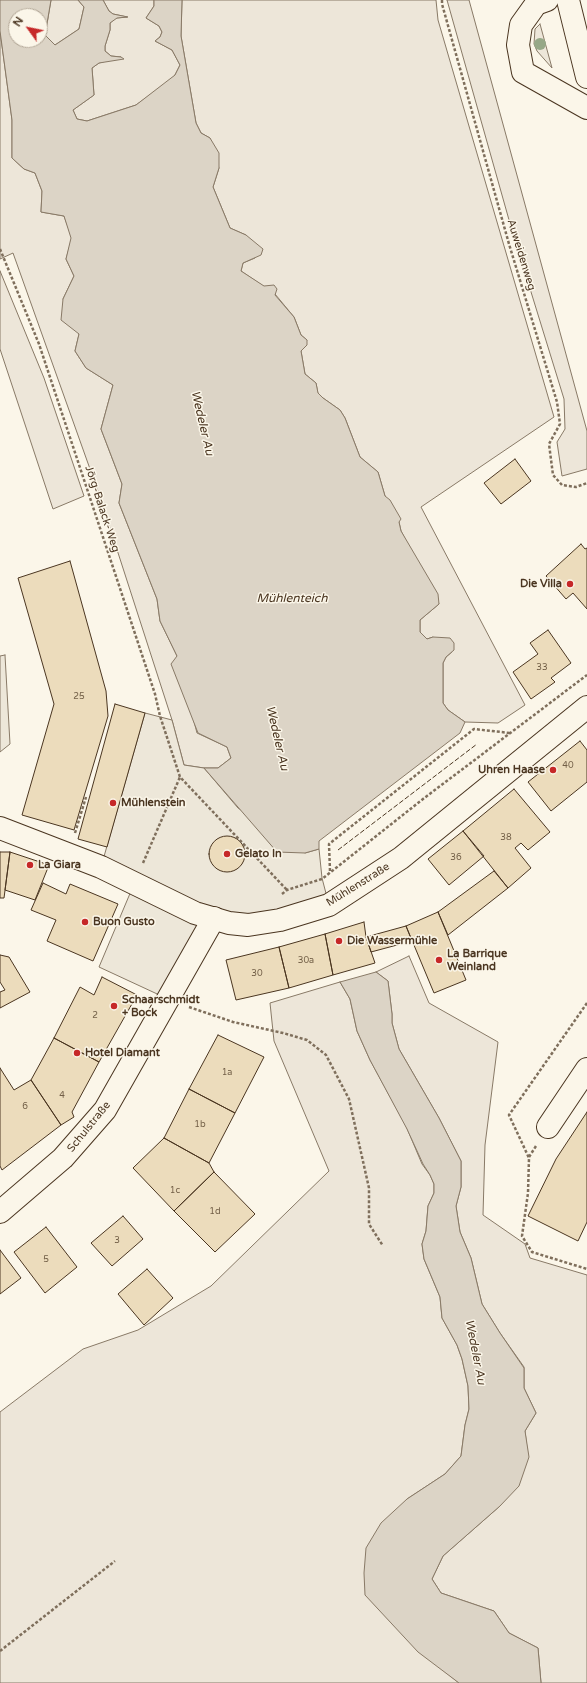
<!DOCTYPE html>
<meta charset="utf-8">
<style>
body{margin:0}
#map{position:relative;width:587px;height:1683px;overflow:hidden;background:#fbf6e9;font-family:"Varela Round",sans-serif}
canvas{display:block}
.north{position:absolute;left:8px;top:8px;width:40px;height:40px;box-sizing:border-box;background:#fbf6e9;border:1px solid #b4a999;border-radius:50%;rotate:303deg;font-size:11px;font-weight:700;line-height:16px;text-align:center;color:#4a3520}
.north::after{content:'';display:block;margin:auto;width:14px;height:18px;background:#c62828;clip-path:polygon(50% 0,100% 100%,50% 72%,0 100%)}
</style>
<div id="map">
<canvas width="587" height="1683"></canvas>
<div class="north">N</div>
</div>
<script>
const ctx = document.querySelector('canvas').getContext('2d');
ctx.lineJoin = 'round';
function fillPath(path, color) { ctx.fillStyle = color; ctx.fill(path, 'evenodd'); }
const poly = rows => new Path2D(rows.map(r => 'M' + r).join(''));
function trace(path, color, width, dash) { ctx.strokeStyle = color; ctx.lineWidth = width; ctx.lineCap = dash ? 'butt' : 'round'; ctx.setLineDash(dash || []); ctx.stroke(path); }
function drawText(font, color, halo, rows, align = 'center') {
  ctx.font = font + ' "Varela Round",sans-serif'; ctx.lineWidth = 3; ctx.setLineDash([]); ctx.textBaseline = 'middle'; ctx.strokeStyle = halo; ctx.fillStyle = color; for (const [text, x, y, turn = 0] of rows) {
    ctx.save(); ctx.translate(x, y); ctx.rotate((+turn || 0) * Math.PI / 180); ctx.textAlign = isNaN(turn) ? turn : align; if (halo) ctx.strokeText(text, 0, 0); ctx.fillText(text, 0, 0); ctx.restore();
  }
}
const green = poly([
 [51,0,78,0,84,7,79,29,55,45,45,36,51,0],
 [103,0,154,0,154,6,146,18,159,26,162,32,160,37,155,41,172,50,180,65,175,75,168,82,136,105,87,121,77,119,73,110,94,95,92,68,99,63,121,57,111,56,105,51,105,46,110,30,110,23,116,18,127,17,113,14,109,11,103,0],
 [182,0,436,0,438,20,554,417,421,507,525,705,498,723,465,722,448,710,443,703,443,663,446,657,452,652,433,637,427,639,420,632,420,620,439,604,401,531,399,522,385,496,378,472,360,457,345,418,340,410,323,398,318,394,316,383,305,374,301,351,307,340,301,335,294,317,275,294,241,271,243,263,255,258,246,235,230,228,213,187,219,168,210,138,201,133,196,123,181,36,182,0],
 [447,0,469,0,587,431,587,469,562,476,557,442,565,429,564,399,511,227,447,0],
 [540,24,552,68,537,51,534,44,535,29,540,24],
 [0,31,12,120,12,158,24,169,35,173,42,191,41,212,64,216,72,238,66,259,74,276,63,299,79,334,75,351,86,368,113,385,101,429,122,484,119,503,157,599,160,621,177,656,197,733,227,747,231,758,218,768,204,768,184,765,172,720,100,497,13,253,0,259,0,31],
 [0,271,44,378,84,496,53,509,0,349,0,271],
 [409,956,429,1003,498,1042,485,1145,483,1215,525,1244,530,1258,587,1275,587,1683,541,1683,538,1648,509,1633,494,1611,441,1593,432,1579,443,1556,500,1506,528,1457,525,1431,536,1413,524,1388,524,1367,500,1333,482,1304,471,1258,460,1232,456,1206,461,1187,461,1161,439,1118,399,1049,392,1023,392,1014,388,981,376,972,409,956],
 [340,982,350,999,357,1031,370,1060,406,1126,422,1164,430,1175,434,1184,434,1193,428,1206,426,1231,422,1244,424,1259,440,1297,442,1318,457,1345,462,1359,468,1386,469,1409,465,1425,461,1456,445,1474,407,1499,443,1670,459,1683,0,1683,0,1412,83,1349,138,1330,211,1286,329,1171,274,1041,270,1003,340,982]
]);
const parking = poly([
 [5,655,10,744,0,752,0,656,5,655],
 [145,713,172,720,184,765,204,768,238,808,305,853,319,849,322,878,329,905,214,918,168,999,99,967,134,884,101,867,145,713]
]);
const water = poly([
 [0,0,51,0,45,35,55,45,79,29,84,7,78,0,103,0,109,11,113,14,128,17,117,18,110,23,110,30,105,46,105,51,111,56,121,57,124,59,99,63,92,68,94,95,73,110,77,119,87,121,136,105,175,75,180,65,172,50,155,41,160,37,162,32,159,26,146,18,154,6,154,0,182,0,181,36,196,123,201,133,210,138,219,153,219,168,213,187,230,228,246,235,263,249,261,255,243,263,241,271,264,286,274,285,277,289,275,295,294,317,301,335,307,340,307,345,301,351,305,374,316,383,318,393,323,398,340,410,345,418,360,457,378,472,385,496,390,500,401,519,399,522,401,531,438,594,439,604,420,620,420,632,427,639,433,637,450,638,454,643,454,650,446,657,443,663,443,703,448,710,465,722,460,733,319,841,319,849,305,853,277,852,204,768,218,768,231,758,227,747,198,733,171,664,177,656,160,621,157,599,119,503,122,484,101,429,113,385,86,368,75,351,79,334,61,320,63,299,74,276,66,259,71,238,64,216,41,212,42,191,35,173,24,169,12,158,12,120,0,31,0,0],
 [16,16,40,16,40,40,16,40,16,16],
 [376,972,388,981,392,1014,392,1023,399,1049,439,1118,461,1161,461,1187,456,1206,460,1232,471,1258,482,1304,500,1333,524,1368,524,1388,536,1413,525,1431,529,1457,519,1486,500,1506,443,1556,432,1579,441,1593,494,1611,509,1633,538,1648,541,1683,459,1683,418,1652,365,1595,364,1573,366,1548,381,1523,407,1499,445,1474,461,1456,465,1425,469,1409,468,1386,462,1359,457,1345,442,1318,440,1297,424,1259,422,1244,426,1231,428,1206,434,1193,434,1184,430,1175,423,1164,407,1129,370,1060,357,1031,350,999,340,982,376,972]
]);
const building = poly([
 [515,459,531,481,501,504,484,483,515,459],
 [581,544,585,549,587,548,587,609,573,593,566,599,546,576,581,544],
 [70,561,106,691,108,716,74,830,22,815,54,704,18,578,70,561],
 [548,630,571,663,551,678,555,682,531,699,513,672,538,654,530,643,548,630],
 [115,704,145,713,107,847,78,839,115,704],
 [580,741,587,750,587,782,551,811,528,782,580,741],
 [514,789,550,832,528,850,521,843,515,848,531,868,508,888,463,831,514,789],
 [463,831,484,856,449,885,428,859,463,831],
 '209 854a18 18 0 1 1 36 0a18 18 0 1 1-36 0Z',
 [0,852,10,852,4,898,0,898,0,852],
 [10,852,49,865,35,900,5,890,10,852],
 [494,871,508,888,448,935,438,912,494,871],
 [43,883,66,894,70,884,118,904,93,961,47,941,56,920,31,910,43,883],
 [438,912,466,980,434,993,406,926,438,912],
 [364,922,366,937,375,963,333,975,325,934,364,922],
 [406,926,412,941,371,952,366,937,406,926],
 [325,934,333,975,289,988,279,947,325,934],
 [279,947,289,988,236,1000,226,960,279,947],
 [0,955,9,957,30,992,0,1008,0,992,5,990,0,982,0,955],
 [102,977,137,995,99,1062,54,1038,80,987,94,995,102,977],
 [218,1035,264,1057,235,1113,189,1089,218,1035],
 [54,1038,99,1062,72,1112,74,1117,61,1125,31,1080,54,1038],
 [0,1068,14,1090,31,1080,61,1125,2,1170,0,1166,0,1068],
 [189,1089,235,1113,209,1163,164,1138,189,1089],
 [587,1112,587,1222,578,1241,528,1216,556,1159,587,1112],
 [164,1138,209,1163,214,1172,174,1211,133,1168,164,1138],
 [214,1172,255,1214,215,1252,174,1211,214,1172],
 [123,1216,143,1239,112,1266,91,1243,123,1216],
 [46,1227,77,1267,45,1293,14,1252,46,1227],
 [0,1250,21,1278,0,1294,0,1250],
 [147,1269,173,1298,144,1325,118,1294,147,1269]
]);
const path = poly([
 [442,0,442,4,509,244,557,402,560,424,549,444,553,475,562,485,576,487,587,483],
 [0,249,39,344,155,694,160,716,180,777,287,890],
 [75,833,86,797],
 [143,863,180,777],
 [330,871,329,844,474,729,510,733],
 [282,894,287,890,322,879,423,799,587,675],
 [587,1003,509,1115,529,1158,528,1193,522,1236,532,1252,587,1269],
 [189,1007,233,1022,283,1033,307,1040,326,1055,349,1099,369,1188,369,1224,383,1246],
 [529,1157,536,1146],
 [0,1651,115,1561]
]);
const minor = poly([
 [547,0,536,4,521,25,518,45,523,72,587,108],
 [568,0,587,77],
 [548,1127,587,1069],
 [0,1212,63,1158,105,1110,214,918]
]);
const major = poly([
 [0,828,101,867,195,913,229,923,248,925,280,920,329,905,401,858,587,707]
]);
const fence = poly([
 [338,850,477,744]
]);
const trees = [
 [540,44]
];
const markers = [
 [570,584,4,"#c62828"],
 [553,770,4,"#c62828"],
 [113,803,4,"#c62828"],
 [227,854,4,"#c62828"],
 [30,865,4,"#c62828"],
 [85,922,4,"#c62828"],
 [339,941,4,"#c62828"],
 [439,960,4,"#c62828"],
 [114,1006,4,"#c62828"],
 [77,1053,4,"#c62828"]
];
const numberNames = [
 ["33",542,668],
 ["25",79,697],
 ["40",568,766],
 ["38",506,838],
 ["36",456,858],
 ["30a",306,961],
 ["30",257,974],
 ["2",95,1016],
 ["1a",227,1073],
 ["4",62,1096],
 ["6",25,1107],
 ["1b",200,1125],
 ["1c",175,1191],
 ["1d",215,1212],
 ["3",117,1241],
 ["5",46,1260]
];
const streetNames = [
 ["Auweidenweg",521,255,73],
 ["Jörg-Balack-Weg",102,509,72],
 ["Mühlenstraße",358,885,-32],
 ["Schulstraße",89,1127,-51]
];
const poiNames = [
 ["Die Villa",562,584,"right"],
 ["Uhren Haase",545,770,"right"],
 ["Mühlenstein",121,803],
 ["Gelato In",235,854],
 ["La Giara",38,865],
 ["Buon Gusto",93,922],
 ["Die Wassermühle",347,941],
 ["La Barrique",447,954],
 ["Weinland",447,967],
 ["Schaarschmidt",122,1000],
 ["+ Bock",122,1013],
 ["Hotel Diamant",85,1053]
];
const waterNames = [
 ["Wedeler Au",202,423,77],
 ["Mühlenteich",292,599],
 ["Wedeler Au",277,738,77],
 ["Wedeler Au",475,1352,79]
];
fillPath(green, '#ede6d9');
trace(green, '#887966', 1);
fillPath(parking, '#ede7d9');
trace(parking, '#887966', 1);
fillPath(water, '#dcd4c6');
trace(water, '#887966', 1);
fillPath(building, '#ecdcbc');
trace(building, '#4a3520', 1);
trace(minor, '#4a3520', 24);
trace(major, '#4a3520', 24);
trace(path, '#7f6f5c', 2.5, [3, 2]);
trace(minor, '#fbf6e9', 22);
trace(major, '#fbf6e9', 22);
trace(fence, '#4a3520', 1, [5, 2]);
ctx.fillStyle = '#96a887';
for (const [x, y] of trees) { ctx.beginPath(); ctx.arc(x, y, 6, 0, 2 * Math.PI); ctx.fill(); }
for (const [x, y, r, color] of markers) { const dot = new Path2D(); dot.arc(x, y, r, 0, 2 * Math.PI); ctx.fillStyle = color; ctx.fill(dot); trace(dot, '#fbf6e9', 1.5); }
drawText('9px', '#725f47', null, numberNames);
drawText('11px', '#4a3520', '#fbf6e9', streetNames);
drawText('bold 11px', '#4a3520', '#fbf6e9', poiNames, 'left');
drawText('italic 12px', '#4a3520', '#fbf6e9', waterNames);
</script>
